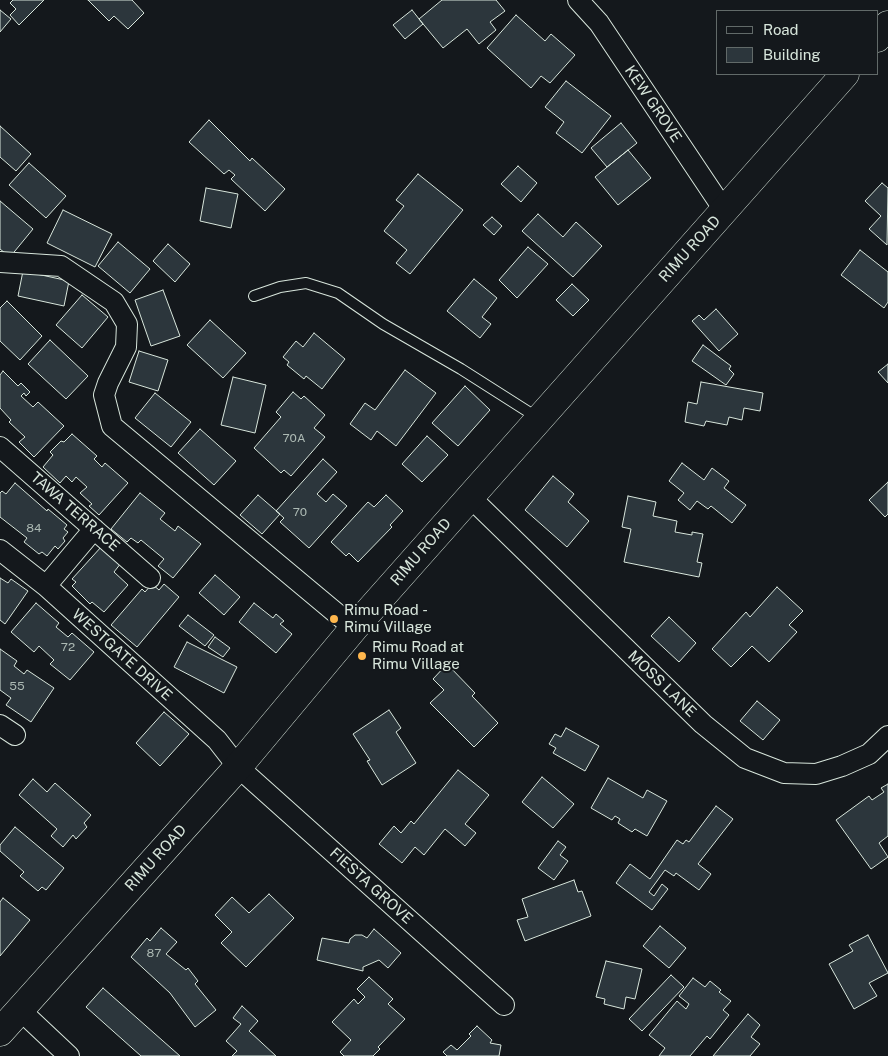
<!DOCTYPE html>
<style>
body{margin:0}
#map{position:relative;width:888px;height:1056px;overflow:hidden;background:#14181c;font-family:"Public Sans",sans-serif}
canvas{display:block}
.legend{position:absolute;left:716px;top:10px;width:162px;height:65px;box-sizing:border-box;background:#14181c;border:1px solid #626a69;margin:0;padding:6px 9px;list-style:none;font-size:15px;color:#d8e6dc}
.legend li{display:flex;align-items:center;gap:10px;height:25px}
.legend b{width:25px;border:1px solid #626a69}
</style>
<div id="map">
<canvas width="888" height="1056"></canvas>
<ul class="legend">
<li><b style="height:6px;background:#14181c"></b>Road</li>
<li><b style="height:14px;background:#2c363c"></b>Building</li>
</ul>
</div>
<script>
const ctx = document.querySelector('canvas').getContext('2d');
ctx.lineJoin = 'round';
function fillPath(path, color) { ctx.fillStyle = color; ctx.fill(path, 'evenodd'); }
const poly = rows => new Path2D(rows.map(r => 'M' + r).join(''));
function trace(path, color, width, dash) { ctx.strokeStyle = color; ctx.lineWidth = width; ctx.lineCap = dash ? 'butt' : 'round'; ctx.setLineDash(dash || []); ctx.stroke(path); }
function drawText(font, color, halo, rows, align = 'center') {
  ctx.font = font + ' "Public Sans",sans-serif'; ctx.lineWidth = 4; ctx.setLineDash([]); ctx.textBaseline = 'middle'; ctx.strokeStyle = halo; ctx.fillStyle = color; for (const [text, x, y, turn = 0] of rows) {
    ctx.save(); ctx.translate(x, y); ctx.rotate((+turn || 0) * Math.PI / 180); ctx.textAlign = isNaN(turn) ? turn : align; if (halo) ctx.strokeText(text, 0, 0); ctx.fillText(text, 0, 0); ctx.restore();
  }
}
const building = poly([
 [13,0,44,0,19,25,10,15,16,9,10,3,13,0],
 [88,0,132,0,144,13,128,29,114,16,109,21,88,0],
 [442,0,496,0,505,11,490,22,496,30,479,44,467,29,443,48,419,19,442,0],
 [0,10,11,19,0,32,0,10],
 [412,10,423,24,405,39,393,25,412,10],
 [516,15,545,41,551,34,575,55,550,83,541,76,531,88,487,48,516,15],
 [566,81,611,116,582,153,556,133,564,122,545,107,566,81],
 [209,120,250,161,252,158,285,189,265,211,231,179,235,175,229,170,224,174,189,142,209,120],
 [621,123,637,143,607,167,591,148,621,123],
 [0,126,31,154,16,171,0,157,0,126],
 [628,150,651,178,618,205,595,177,628,150],
 [29,163,66,196,46,218,9,185,29,163],
 [518,166,537,183,521,202,501,184,518,166],
 [418,174,463,210,410,274,396,263,407,250,384,231,404,206,396,200,418,174],
 [882,183,888,188,887,245,869,229,881,216,865,201,882,183],
 [206,188,238,194,231,228,200,221,206,188],
 [0,201,33,229,10,257,0,249,0,201],
 [63,210,112,234,95,267,47,243,63,210],
 [538,214,563,237,576,222,602,246,573,277,522,231,538,214],
 [492,217,502,226,494,235,483,225,492,217],
 [118,242,150,269,130,293,98,266,118,242],
 [168,244,190,264,175,282,153,261,168,244],
 [528,247,548,264,517,298,499,280,528,247],
 [860,250,888,272,888,302,884,308,841,275,860,250],
 [23,271,69,281,64,306,18,296,23,271],
 [474,279,497,298,482,317,491,324,480,338,447,311,474,279],
 [572,284,589,300,573,316,556,300,572,284],
 [163,290,180,336,151,346,135,300,163,290],
 [82,295,108,317,82,348,56,325,82,295],
 [7,301,42,336,20,360,0,341,0,308,7,301],
 [716,309,738,334,719,351,692,321,699,315,704,320,716,309],
 [210,320,246,353,223,378,187,345,210,320],
 [314,333,345,359,322,389,306,376,304,379,287,365,289,362,283,357,296,341,303,347,314,333],
 [50,340,88,376,66,399,28,364,50,340],
 [703,345,731,366,729,369,734,374,726,385,692,361,703,345],
 [139,351,168,360,158,391,129,382,139,351],
 [888,364,888,383,878,372,888,364],
 [405,370,436,393,396,446,377,431,371,440,350,424,365,403,375,410,405,370],
 [3,371,18,386,21,383,30,392,26,396,24,393,21,396,33,407,38,402,64,426,34,457,19,442,25,437,9,422,11,420,0,408,0,375,3,371],
 [233,377,266,385,255,433,221,425,233,377],
 [701,382,763,393,760,411,744,408,742,420,729,417,727,425,706,421,704,426,685,422,688,402,697,404,701,382],
 [465,386,490,410,458,446,432,423,465,386],
 [293,392,301,399,304,396,325,415,314,428,325,437,291,476,284,470,281,473,254,448,281,417,276,412,293,392],
 [155,393,191,422,171,447,135,418,155,393],
 [200,429,236,461,214,485,178,453,200,429],
 [72,434,97,456,94,459,102,467,105,463,128,483,99,515,89,506,92,504,80,493,87,487,76,477,72,482,66,476,60,483,43,467,53,455,50,452,61,441,64,442,72,434],
 [427,436,448,455,422,482,402,464,427,436],
 [323,459,337,472,317,494,326,502,333,494,347,506,309,548,280,522,284,518,276,511,323,459],
 [682,463,704,480,712,468,729,481,724,488,746,505,732,523,711,506,708,509,697,501,690,510,678,500,684,493,669,481,682,463],
 [553,476,574,494,568,502,589,521,567,547,525,510,553,476],
 [888,482,888,514,885,517,869,500,888,482],
 [15,483,47,511,48,509,67,525,64,529,68,532,63,538,65,541,58,549,55,546,47,556,42,552,39,554,24,542,27,538,0,517,0,493,2,491,6,494,15,483],
 [140,493,165,513,160,519,175,531,178,526,201,544,173,578,158,566,164,559,141,540,138,543,131,538,127,542,111,529,140,493],
 [258,495,280,514,262,534,240,515,258,495],
 [386,495,403,511,390,525,392,527,358,562,349,553,346,556,331,542,368,502,374,507,386,495],
 [628,496,656,502,653,516,677,521,675,532,692,535,692,532,703,534,697,562,702,563,699,577,624,562,631,529,622,527,628,496],
 [102,546,121,563,114,572,128,585,104,612,92,602,90,604,72,586,76,582,72,579,102,546],
 [215,575,240,597,224,615,199,593,215,575],
 [0,578,8,583,11,579,28,591,5,624,0,620,0,578],
 [152,584,159,590,164,584,179,597,137,647,111,625,142,589,145,592,152,584],
 [777,587,803,611,789,625,797,632,769,662,752,646,731,667,712,649,746,612,750,617,777,587],
 [36,603,59,623,56,627,68,637,72,633,94,652,70,680,50,664,54,660,39,646,34,652,11,632,36,603],
 [254,603,273,618,276,614,284,621,280,624,292,634,276,653,239,622,254,603],
 [188,615,214,635,205,646,179,626,188,615],
 [669,617,696,643,679,662,651,636,669,617],
 [215,637,230,648,223,657,208,647,215,637],
 [187,642,237,667,224,693,174,667,187,642],
 [0,649,17,661,14,666,24,674,27,670,54,688,31,722,6,705,11,698,0,690,0,649],
 [447,664,475,693,472,696,498,723,474,747,430,703,444,690,433,679,447,664],
 [757,701,780,720,763,740,740,721,757,701],
 [389,710,401,728,396,732,416,763,382,785,367,761,370,760,353,734,389,710],
 [164,712,189,734,160,766,136,743,164,712],
 [566,728,599,746,585,771,553,753,556,748,549,744,555,734,561,737,566,728],
 [458,770,489,795,465,824,476,833,465,846,445,829,424,855,415,847,402,863,379,844,394,826,401,833,411,821,414,824,458,770],
 [542,777,574,804,553,828,522,802,542,777],
 [608,778,643,798,647,790,667,801,647,836,635,829,632,832,618,823,620,819,615,816,612,820,591,808,608,778],
 [33,779,47,792,55,783,91,815,84,823,87,827,76,839,73,835,63,847,51,836,57,829,19,795,33,779],
 [888,784,888,836,879,843,888,857,871,869,836,820,869,796,872,800,884,792,881,788,888,784],
 [716,806,733,819,698,864,711,874,699,890,676,873,674,876,665,870,649,892,654,896,662,884,668,889,652,910,616,883,630,864,650,879,677,840,683,844,686,840,689,842,716,806],
 [15,827,64,868,46,890,42,887,38,891,20,876,24,872,0,851,0,845,15,827],
 [558,841,566,847,560,855,568,861,554,880,538,868,558,841],
 [574,880,578,892,582,891,591,916,525,941,517,920,528,917,522,899,574,880],
 [269,894,294,918,246,967,221,943,232,932,215,915,232,897,249,913,269,894],
 [3,898,30,920,0,956,0,902,3,898],
 [660,926,686,948,669,968,643,946,660,926],
 [161,928,177,942,166,954,186,970,188,968,198,981,195,984,216,1010,195,1027,170,993,131,957,147,938,150,941,161,928],
 [374,929,401,953,388,968,379,960,363,967,363,971,317,960,322,938,349,943,350,939,355,935,362,935,367,938,374,929],
 [868,935,888,973,869,983,877,996,854,1009,829,964,853,951,849,945,868,935],
 [606,961,642,969,635,999,626,997,624,1009,604,1004,605,999,596,997,606,961],
 [671,975,684,987,642,1031,629,1019,671,975],
 [369,977,393,999,388,1004,405,1019,378,1047,380,1049,373,1056,344,1056,340,1052,351,1040,332,1022,354,999,358,1004,365,997,357,989,369,977],
 [693,978,705,987,710,981,721,990,719,992,731,1001,723,1010,729,1015,710,1039,707,1036,690,1056,659,1056,665,1048,649,1035,677,1001,686,1009,689,1004,679,996,693,978],
 [103,988,180,1056,141,1056,86,1007,103,988],
 [242,1006,258,1021,249,1031,276,1056,232,1056,237,1051,226,1041,241,1024,233,1018,242,1006],
 [748,1014,760,1025,751,1037,760,1044,750,1056,713,1056,748,1014],
 [477,1026,492,1040,490,1043,501,1045,499,1056,447,1056,443,1052,451,1045,457,1050,471,1036,469,1034,477,1026]
]);
const service = poly([
 [254,296,280,287,306,283,338,293,383,324,461,369,538,418]
]);
const minor = poly([
 [578,0,599,23,724,210],
 [0,262,61,266,114,302,127,324,126,347,108,383,104,395,112,426,354,628],
 [0,447,150,578],
 [470,497,703,724,745,758,784,773,816,774,842,766,869,754,888,736],
 [0,550,46,586,217,740,238,767,504,1005],
 [46,586,94,529],
 [0,725,15,735],
 [19,1009,69,1056]
]);
const secondary = poly([
 [877,38,888,25],
 [0,1032,238,767,354,628,845,74]
]);
const markers = [
 [334,619,5,"#ffb74d"],
 [362,656,5,"#ffb74d"]
];
const numberNames = [
 ["70A",294,438],
 ["70",300,512],
 ["84",34,528],
 ["72",68,647],
 ["55",17,686],
 ["87",154,953]
];
const streetNames = [
 ["KEW GROVE",653,104,56],
 ["RIMU ROAD",690,249,-48],
 ["TAWA TERRACE",75,512,41],
 ["RIMU ROAD",421,552,-49],
 ["WESTGATE DRIVE",122,655,42],
 ["MOSS LANE",662,684,44],
 ["RIMU ROAD",156,858,-48],
 ["FIESTA GROVE",371,886,42]
];
const poiNames = [
 ["Rimu Road -",344,610],
 ["Rimu Village",344,627],
 ["Rimu Road at",372,647],
 ["Rimu Village",372,664]
];
fillPath(building, '#2c363c');
trace(building, '#d8e6dc', 1);
trace(service, '#d8e6dc', 12);
trace(minor, '#d8e6dc', 22);
trace(secondary, '#d8e6dc', 29);
trace(service, '#14181c', 10);
trace(minor, '#14181c', 20);
trace(secondary, '#14181c', 28);
for (const [x, y, r, color] of markers) { const dot = new Path2D(); dot.arc(x, y, r, 0, 2 * Math.PI); ctx.fillStyle = color; ctx.fill(dot); trace(dot, '#14181c', 2); }
drawText('12px', '#adbab4', null, numberNames);
drawText('15px', '#d8e6dc', '#14181c', streetNames);
drawText('15px', '#d8e6dc', '#14181c', poiNames, 'left');
</script>
